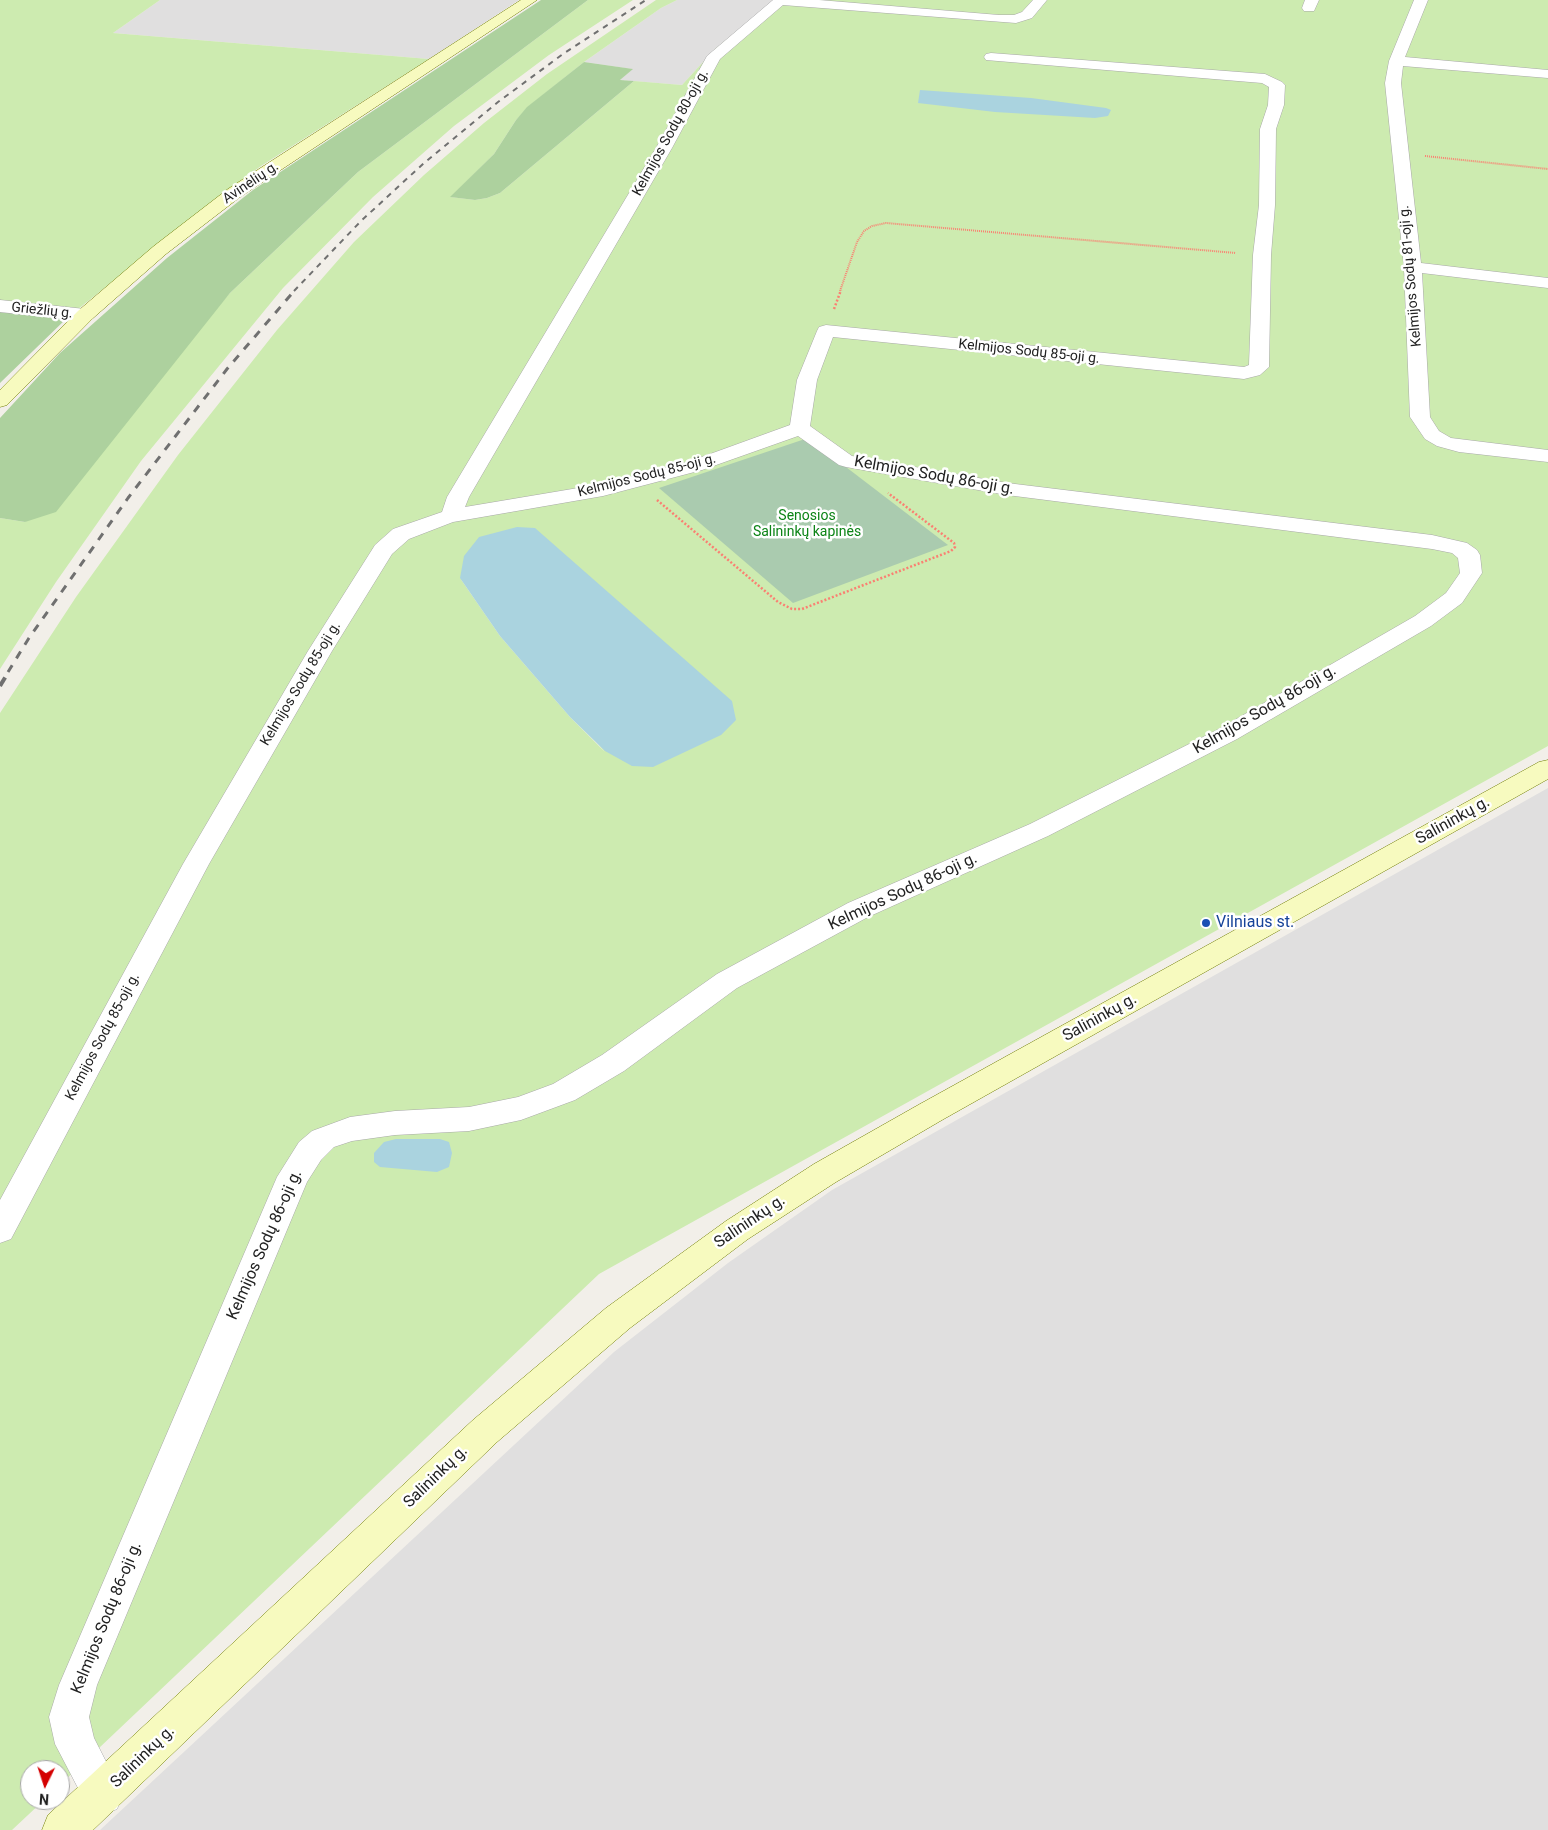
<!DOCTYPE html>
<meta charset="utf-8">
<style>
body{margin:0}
#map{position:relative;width:1548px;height:1830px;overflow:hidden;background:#f2efe9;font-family:Roboto,sans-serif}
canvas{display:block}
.north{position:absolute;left:20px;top:1760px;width:50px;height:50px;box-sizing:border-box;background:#fff;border:1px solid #a7a7a7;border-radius:50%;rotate:184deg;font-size:14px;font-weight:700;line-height:20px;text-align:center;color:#222}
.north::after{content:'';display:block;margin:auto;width:18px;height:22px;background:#d40000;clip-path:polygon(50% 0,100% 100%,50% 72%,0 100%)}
</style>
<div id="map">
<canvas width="1548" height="1830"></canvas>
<div class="north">N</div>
</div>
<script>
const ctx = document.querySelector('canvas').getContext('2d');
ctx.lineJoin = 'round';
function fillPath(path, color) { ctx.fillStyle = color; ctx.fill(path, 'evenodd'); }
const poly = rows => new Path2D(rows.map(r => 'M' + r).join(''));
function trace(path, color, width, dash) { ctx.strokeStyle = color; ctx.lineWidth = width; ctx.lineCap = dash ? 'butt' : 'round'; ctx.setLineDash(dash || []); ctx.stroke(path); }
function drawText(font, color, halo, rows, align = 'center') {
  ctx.font = font + ' Roboto,sans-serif'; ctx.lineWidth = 5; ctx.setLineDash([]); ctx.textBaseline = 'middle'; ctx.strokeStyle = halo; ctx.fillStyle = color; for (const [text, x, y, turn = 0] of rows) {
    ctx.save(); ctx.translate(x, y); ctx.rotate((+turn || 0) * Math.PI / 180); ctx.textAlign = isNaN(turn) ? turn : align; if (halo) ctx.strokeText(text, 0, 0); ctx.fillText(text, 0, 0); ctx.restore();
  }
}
const residential = poly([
 [160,0,519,0,429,59,113,33],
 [677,0,776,0,715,49,682,85,620,80,632,69,584,62,661,8],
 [1548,788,1548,1830,100,1830,614,1352,728,1263,832,1190]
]);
const grass = poly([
 [0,0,160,0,113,33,429,59,261,166,210,203,67,318,0,312],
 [588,0,633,0,549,55,454,126,373,197,283,288,141,461,56,582,0,669,0,518,25,522,230,293,358,172],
 [656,0,677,0,661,8,584,62,528,107,516,120,494,154,451,197,475,200,487,198,500,193,634,81,682,85,715,49,776,0,1548,0,1548,746,599,1274,60,1785,60,1770,30,1770,30,1800,44,1800,12,1830,0,1830,0,713,76,597,178,455,277,330,354,242,424,175,484,123,547,74],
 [460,578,605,752,570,717,500,636]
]);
const forest = poly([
 [541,0,588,0,358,172,230,293,56,512,25,522,0,518,0,418,60,353,167,258,253,190],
 [584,62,633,69,620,80,634,81,500,193,487,198,475,200,450,197,494,154,516,120,527,107],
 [0,312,67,318,0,383]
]);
const cemetery = poly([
 [808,438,948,545,793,603,659,488]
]);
const water = poly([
 [920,90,1031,98,1106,108,1111,110,1108,116,1095,118,995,112,918,103],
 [517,527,535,528,732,701,736,720,721,735,653,767,632,766,605,751,570,717,500,636,460,578,464,556,479,537],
 [396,1139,440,1139,449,1142,452,1153,449,1167,437,1172,380,1167,374,1162,374,1153,384,1142]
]);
const pathFar1 = poly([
 [1425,156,1548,169],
 [840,291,857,242,864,231,872,226,886,223,1236,253]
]);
const path = poly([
 [834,309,841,290],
 [657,500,778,602,792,609,802,609,951,551,955,547,954,543,888,493]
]);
const minor = poly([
 [773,0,819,0,999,15,1014,15,1022,12,1033,0,1047,0,1032,18,1016,23,783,5,720,59,672,148,469,497,465,507,602,484,688,462,790,425,797,380,817,331,819,327,826,325,1244,367,1249,365,1253,255,1259,205,1260,129,1268,105,1269,87,1262,83,986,60,984,57,986,54,991,53,1265,74,1282,82,1285,85,1284,105,1276,129,1275,205,1271,255,1269,367,1260,375,1244,379,833,337,817,380,810,426,852,456,1007,483,1432,535,1467,543,1477,550,1480,555,1482,573,1462,603,1431,626,1237,739,1048,836,868,917,737,988,624,1071,575,1100,521,1120,469,1131,395,1135,352,1141,334,1147,321,1160,307,1182,97,1685,89,1717,94,1738,123,1795,117,1809,103,1815,89,1809,55,1744,49,1717,59,1685,277,1177,299,1142,312,1131,350,1117,395,1111,469,1107,518,1097,553,1084,602,1055,717,974,848,903,1030,824,1219,729,1415,616,1446,593,1460,573,1458,558,1452,553,1432,549,1007,495,846,467,839,465,798,436,702,470,603,496,453,522,409,539,392,554,332,651,209,864,11,1239,0,1243,0,1200,183,864,308,651,375,545,393,529,442,512,447,497,656,148,707,56,773,0],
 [1305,0,1319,0,1314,11,1304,11,1302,8,1305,0],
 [1414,0,1428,0,1405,57,1548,70,1548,78,1403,66,1401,83,1421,263,1548,278,1548,288,1422,273,1430,417,1439,431,1451,438,1548,450,1548,462,1459,452,1437,446,1425,439,1410,417,1404,267,1385,83,1389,61,1414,0],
 [0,300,85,309,92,311,94,315,92,319,85,321,0,312,0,300]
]);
const secondary = poly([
 [521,0,537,0,240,197,166,254,92,319,7,405,0,407,0,390,78,311,154,246,228,189,521,0],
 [1548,760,1548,779,942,1120,836,1182,748,1239,630,1328,497,1442,93,1830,42,1830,48,1815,473,1420,606,1308,726,1221,814,1164,920,1104,1539,762,1548,760]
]);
const railFar2 = poly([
 [294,291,361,221,424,163,498,102,563,54,646,0]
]);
const railFar1 = poly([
 [8,672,29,638,128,498,227,369,295,290]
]);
const rail = poly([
 [0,686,9,671]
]);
const markers = [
 [1206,923,5,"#1a4fb4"]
];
const farStreetnames = [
 ["Kelmijos Sodų 80-oji g.",671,133,-61],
 ["Avinėlių g.",251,183,-34],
 ["Kelmijos Sodų 81-oji g.",1411,276,-95],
 ["Griežlių g.",42,311,6],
 ["Kelmijos Sodų 85-oji g.",1029,352,6],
 ["Kelmijos Sodų 85-oji g.",647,476,-14],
 ["Kelmijos Sodų 85-oji g.",301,684,-59],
 ["Kelmijos Sodų 85-oji g.",103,1037,-62]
];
const farParknames = [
 ["Senosios",807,516],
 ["Salininkų kapinės",807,532]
];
const streetNames = [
 ["Kelmijos Sodų 86-oji g.",934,476,10],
 ["Kelmijos Sodų 86-oji g.",1265,710,-30],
 ["Salininkų g.",1453,821,-29],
 ["Kelmijos Sodų 86-oji g.",903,892,-25],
 ["Salininkų g.",1100,1018,-29],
 ["Salininkų g.",750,1222,-34],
 ["Kelmijos Sodų 86-oji g.",265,1245,-66],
 ["Salininkų g.",436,1477,-44],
 ["Kelmijos Sodų 86-oji g.",107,1618,-68],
 ["Salininkų g.",143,1757,-44]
];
const transitNames = [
 ["Vilniaus st.",1216,923]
];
fillPath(residential, '#e0dfdf');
fillPath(grass, '#cdebb0');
fillPath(forest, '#add19e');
fillPath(cemetery, '#aacbaf');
fillPath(water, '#aad3df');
trace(minor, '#a9a9a9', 1);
trace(secondary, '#707d05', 1);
trace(pathFar1, '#fa8072', 2, [1, 1]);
trace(path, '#fa8072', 2.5, [2, 2]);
fillPath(minor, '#fff');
fillPath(secondary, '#f7fabf');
trace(railFar2, '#707070', 2, [5.5, 5.5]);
trace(railFar1, '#707070', 3, [8, 8]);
trace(rail, '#707070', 4, [10, 10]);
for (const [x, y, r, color] of markers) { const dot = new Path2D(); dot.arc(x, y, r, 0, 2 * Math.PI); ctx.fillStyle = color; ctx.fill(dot); trace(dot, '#fff', 2); }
drawText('14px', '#222', '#fff', farStreetnames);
drawText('14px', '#0c8416', '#fff', farParknames);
drawText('16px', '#222', '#fff', streetNames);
drawText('16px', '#164399', '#fff', transitNames, 'left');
</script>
